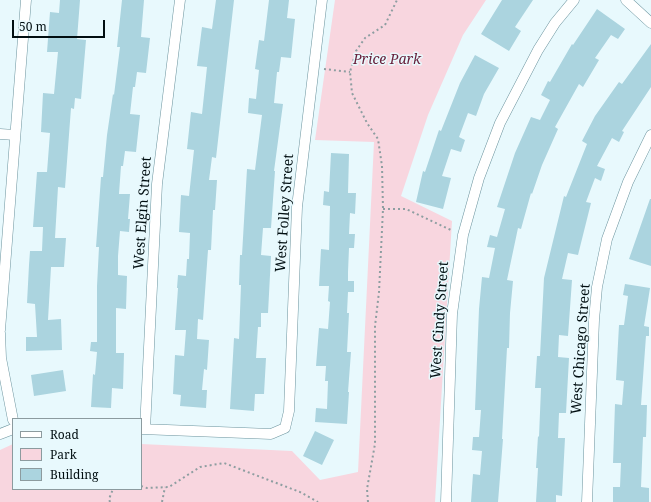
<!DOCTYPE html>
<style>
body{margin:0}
#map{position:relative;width:651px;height:502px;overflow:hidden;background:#e8f9fd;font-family:"Noto Serif",serif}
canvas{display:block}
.legend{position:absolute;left:12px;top:418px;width:130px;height:72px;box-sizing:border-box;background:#e8f9fd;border:1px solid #8c9b9f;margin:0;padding:5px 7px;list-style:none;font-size:12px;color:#010e11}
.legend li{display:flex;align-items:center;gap:8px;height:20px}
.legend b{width:20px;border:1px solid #8c9b9f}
.scale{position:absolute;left:12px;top:20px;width:93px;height:18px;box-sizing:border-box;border:2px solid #010e11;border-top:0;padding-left:5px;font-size:12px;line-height:14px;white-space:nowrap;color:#010e11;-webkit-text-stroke:3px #e8f9fd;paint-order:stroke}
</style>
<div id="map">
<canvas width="651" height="502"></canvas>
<ul class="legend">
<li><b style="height:5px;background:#fff"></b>Road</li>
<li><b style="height:11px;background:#f8d6df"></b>Park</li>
<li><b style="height:11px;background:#abd4df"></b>Building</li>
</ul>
<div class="scale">50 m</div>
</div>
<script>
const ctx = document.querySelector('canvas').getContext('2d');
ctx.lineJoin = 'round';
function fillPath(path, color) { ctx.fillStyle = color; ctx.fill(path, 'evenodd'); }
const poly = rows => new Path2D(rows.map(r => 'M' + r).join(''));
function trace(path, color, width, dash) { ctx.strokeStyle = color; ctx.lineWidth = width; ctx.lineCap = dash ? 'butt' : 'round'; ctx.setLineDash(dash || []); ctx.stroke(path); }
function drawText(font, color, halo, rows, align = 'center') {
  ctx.font = font + ' "Noto Serif",serif'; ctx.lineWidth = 3; ctx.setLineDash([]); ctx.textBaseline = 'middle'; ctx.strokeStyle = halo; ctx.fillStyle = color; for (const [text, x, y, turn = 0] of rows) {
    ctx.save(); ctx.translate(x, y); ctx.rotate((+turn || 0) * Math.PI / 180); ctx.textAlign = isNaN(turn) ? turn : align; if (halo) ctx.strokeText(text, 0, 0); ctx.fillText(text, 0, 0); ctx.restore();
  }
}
const green = poly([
 [335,0,486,0,463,35,428,115,401,196,452,221,435,502,0,502,0,450,13,444,13,489,141,489,141,444,292,451,320,480,358,472,374,142,315,140]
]);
const building = poly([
 [60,0,80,0,77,39,86,40,81,99,75,98,74,109,71,108,65,188,58,187,55,238,66,238,64,267,51,267,48,320,61,319,62,350,26,351,26,337,37,337,35,304,27,303,29,265,30,251,42,251,43,227,33,227,37,172,47,172,50,133,41,132,43,93,54,94,58,52,47,52,50,12,59,13],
 [122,0,144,0,141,37,150,38,146,73,137,72,135,87,133,87,130,114,140,115,136,152,125,151,123,166,121,166,119,194,130,194,128,219,130,219,129,232,120,231,118,256,118,275,127,276,126,309,116,308,116,353,124,353,123,389,112,388,111,408,91,407,93,374,95,375,97,352,90,351,91,342,97,342,97,286,99,247,96,247,101,177,103,177,107,135,113,94,114,95,120,47,117,47],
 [216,0,234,0,216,158,212,157,209,180,217,180,215,210,213,210,211,250,208,250,203,320,198,319,197,339,209,340,207,370,204,369,202,390,207,390,206,408,180,406,181,395,173,394,175,355,184,356,186,330,175,330,178,288,177,288,178,275,186,276,187,259,189,259,190,233,179,232,181,195,189,196,194,150,187,149,191,112,202,114,207,67,197,66,202,27,212,29],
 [269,0,289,0,287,18,295,19,291,58,281,57,279,72,277,72,274,103,283,104,274,171,275,171,271,228,263,228,261,255,271,256,268,313,261,313,261,327,258,327,256,358,266,358,264,394,255,394,254,411,230,409,234,338,239,339,241,285,239,285,240,255,242,255,247,169,255,170,262,115,248,113,249,98,256,99,259,70,255,69,259,40,264,41],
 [502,0,533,0,515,27,521,31,509,51,481,34],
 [597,9,625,29,618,39,611,35,595,58,599,60,583,87,579,84,555,127,558,129,542,165,532,194,531,193,521,229,518,228,507,280,513,281,510,313,509,348,507,348,502,439,503,439,498,502,471,502,473,474,480,475,482,451,472,450,473,437,479,437,481,410,475,410,479,309,482,277,489,278,495,248,487,247,490,235,497,237,505,209,497,207,515,153,531,117,540,120,550,100,541,95,548,81,550,82,572,44,573,45],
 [651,44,651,87,622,131,624,132,619,142,612,138,597,166,605,169,601,181,595,178,586,202,591,203,578,255,568,253,562,279,572,280,568,336,559,335,558,357,569,358,566,413,559,413,558,438,565,438,562,496,556,495,556,502,536,502,538,468,536,468,538,436,539,437,541,388,535,388,537,356,540,356,544,278,564,196,566,197,587,144,582,141,595,116,619,82,622,84],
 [475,55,499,68,484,94,476,116,468,113,459,137,465,140,461,152,451,149,442,176,451,178,443,209,416,202,423,171,425,172,439,130,441,131,460,83],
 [331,153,349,154,348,193,356,193,355,214,350,213,349,234,355,234,354,248,349,248,348,272,348,281,354,281,354,292,348,292,347,313,349,313,347,352,351,352,348,392,349,392,347,424,315,422,316,408,327,409,328,381,325,381,326,366,316,366,319,328,328,329,330,302,328,301,329,286,319,286,321,249,329,250,330,206,323,205,324,191,329,192],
 [650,199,651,199,651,266,629,259],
 [625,284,650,288,644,326,649,327,649,336,646,336,641,405,647,405,646,437,643,437,641,487,649,488,649,502,613,502,613,487,620,487,621,463,613,463,615,404,622,405,624,381,616,380,619,325,624,325,628,296,623,295],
 [63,370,66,391,34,396,31,375],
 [315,431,334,440,322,465,303,456]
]);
const path = poly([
 [324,69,350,72],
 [383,209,406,209,453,231],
 [141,486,147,488,169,487,200,467,224,463,300,492,318,502],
 [110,502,109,499,113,489],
 [162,502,165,487],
 [368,502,367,489,375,444,375,326,379,292,383,209,382,166,378,139,367,123,352,93,350,72,356,51,365,38,385,25,397,0]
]);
const street = poly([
 [626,0,651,23],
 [0,134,15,135],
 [0,330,26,0],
 [0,333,1,358,13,420],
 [141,429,271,434,285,428,289,411,297,207,322,0],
 [145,429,157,184,180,0],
 [0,434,13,429],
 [446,502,452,314,463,235,479,178,500,123,538,50,555,23,574,0],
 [587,502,594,320,597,287,607,239,628,182,651,135]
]);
const parkNames = [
 ["Price Park",387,60]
];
const streetNames = [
 ["West Elgin Street",143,213,-86],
 ["West Folley Street",285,213,-86],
 ["West Cindy Street",440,320,-86],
 ["West Chicago Street",581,349,-86]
];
fillPath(green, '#f8d6df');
fillPath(building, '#abd4df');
trace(street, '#6c949e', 11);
trace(path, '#8e9ea1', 2, [2, 3]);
trace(street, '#fff', 10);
drawText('italic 14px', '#68213c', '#e8f9fd', parkNames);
drawText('14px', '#010e11', '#e8f9fd', streetNames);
</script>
